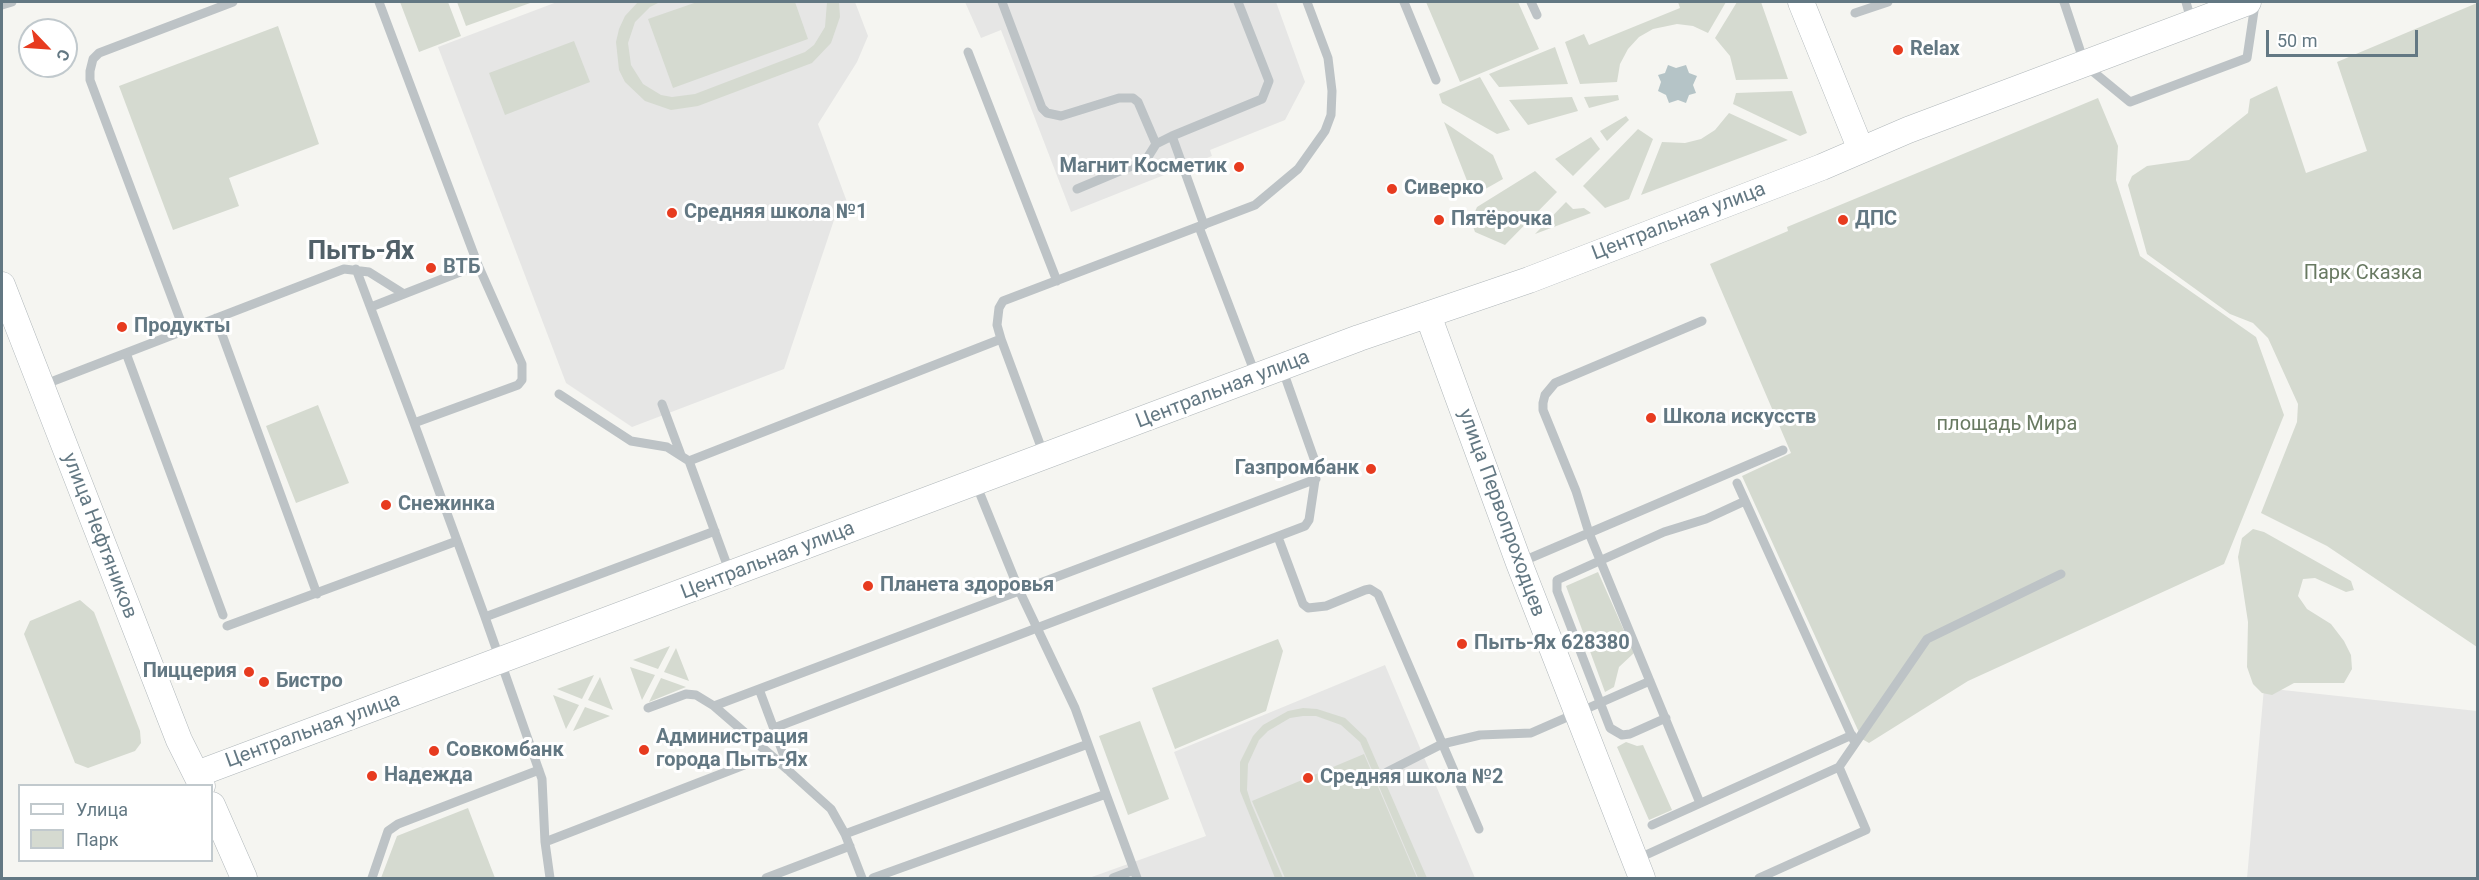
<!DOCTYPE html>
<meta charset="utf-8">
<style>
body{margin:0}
#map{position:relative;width:2479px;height:880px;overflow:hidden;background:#f5f5f1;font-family:Roboto,sans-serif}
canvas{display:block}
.frame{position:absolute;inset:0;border:3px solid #637883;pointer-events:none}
.legend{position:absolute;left:18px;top:784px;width:195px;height:78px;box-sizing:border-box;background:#fff;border:2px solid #c1c9cd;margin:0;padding:8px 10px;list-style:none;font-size:18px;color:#637883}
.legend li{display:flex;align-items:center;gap:12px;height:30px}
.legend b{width:30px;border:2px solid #c1c9cd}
.north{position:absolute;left:18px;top:18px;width:60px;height:60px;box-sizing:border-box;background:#fff;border:2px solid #c1c9cd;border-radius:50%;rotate:115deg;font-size:16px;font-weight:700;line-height:24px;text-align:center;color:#637883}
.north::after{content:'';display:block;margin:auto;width:21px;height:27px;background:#e73b1f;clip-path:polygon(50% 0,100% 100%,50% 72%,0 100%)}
.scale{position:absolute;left:2266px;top:30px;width:152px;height:27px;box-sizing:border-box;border:3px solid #637883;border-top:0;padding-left:8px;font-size:18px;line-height:21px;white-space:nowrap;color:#637883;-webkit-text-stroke:4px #fff;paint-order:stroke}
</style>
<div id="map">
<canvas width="2479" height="880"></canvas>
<div class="frame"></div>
<ul class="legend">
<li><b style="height:8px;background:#fff"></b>Улица</li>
<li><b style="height:16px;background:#d5dad0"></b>Парк</li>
</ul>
<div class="north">С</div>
<div class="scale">50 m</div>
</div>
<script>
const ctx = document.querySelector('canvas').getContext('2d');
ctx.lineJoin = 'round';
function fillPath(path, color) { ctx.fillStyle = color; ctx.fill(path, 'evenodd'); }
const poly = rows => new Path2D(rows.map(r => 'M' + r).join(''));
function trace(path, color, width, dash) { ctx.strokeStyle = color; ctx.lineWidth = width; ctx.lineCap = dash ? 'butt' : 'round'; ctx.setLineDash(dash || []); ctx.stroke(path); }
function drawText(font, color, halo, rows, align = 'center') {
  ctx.font = font + ' Roboto,sans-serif'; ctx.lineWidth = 6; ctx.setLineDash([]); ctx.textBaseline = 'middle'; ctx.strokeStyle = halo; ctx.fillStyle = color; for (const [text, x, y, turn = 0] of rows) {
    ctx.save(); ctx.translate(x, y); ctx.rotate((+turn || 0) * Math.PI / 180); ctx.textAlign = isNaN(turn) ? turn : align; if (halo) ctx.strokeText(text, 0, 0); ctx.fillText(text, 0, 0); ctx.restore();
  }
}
const built = poly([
 [557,2,855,2,868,36,857,62,818,124,850,210,835,217,784,369,632,427,566,383,438,47],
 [965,2,1276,2,1305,82,1285,120,1210,150,1212,156,1071,212,1001,30,981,38],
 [1385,665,1475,878,1089,878,1206,836,1174,752],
 [2264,688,2477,711,2477,878,2247,878]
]);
const green = poly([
 [400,2,448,2,461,36,419,52],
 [457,2,533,2,466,26],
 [638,2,660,2,650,7,635,22,628,43,631,65,643,84,661,95,672,97,695,94,805,52,814,45,825,27,827,2,839,2,840,17,831,43,812,63,698,106,671,110,645,101,625,82,619,70,616,42,619,29,625,16],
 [697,2,795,2,808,39,673,88,648,19],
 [1426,2,1518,2,1539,49,1460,82],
 [1678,2,1726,2,1708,33,1693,26,1677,24,1653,29,1639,37,1628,49,1620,64,1617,82,1580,84,1565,42,1584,34,1589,45,1680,8],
 [1737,2,1761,2,1788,79,1736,80,1730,56,1715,38],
 [2477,3,2477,647,2327,546,2261,513,2297,422,2298,404,2268,338,2253,323,2230,314,2147,254,2128,185,2132,176,2147,166,2189,160,2248,113,2250,99,2277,86,2306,173,2367,151,2337,62],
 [278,26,319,144,229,178,239,206,173,230,119,86],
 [574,41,590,82,505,115,489,73],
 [1555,47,1568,84,1499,87,1489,74],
 [1480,77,1510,130,1497,134,1442,103,1439,94],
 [1792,91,1807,133,1800,136,1733,104,1736,93],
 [1618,95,1619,100,1589,108,1584,97],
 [1572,97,1578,111,1528,125,1509,100],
 [2098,98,2118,146,2116,180,2140,256,2256,337,2284,415,2224,564,1968,681,1869,743,1862,739,1742,476,1791,453,1710,264,1788,231,1787,227],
 [1729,113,1788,140,1641,195,1662,142,1685,143,1701,139,1715,130],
 [1626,116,1629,120,1607,141,1600,131],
 [1444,122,1493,155,1503,179,1473,196],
 [1638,129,1653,139,1629,199,1605,208,1583,186],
 [1591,137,1600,149,1573,176,1555,159],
 [1535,171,1557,192,1505,245,1475,232,1471,221,1477,207],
 [1566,202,1573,209,1584,208,1591,213,1535,234],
 [318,405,349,483,296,503,266,426],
 [2253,529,2264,532,2351,581,2354,590,2346,592,2315,578,2303,579,2298,596,2307,609,2331,624,2344,641,2351,655,2352,669,2344,683,2294,683,2272,695,2262,693,2253,684,2247,667,2248,622,2238,557,2242,538],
 [1598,572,1634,653,1619,667,1614,687,1605,692,1566,586],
 [80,600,94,612,140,731,141,743,135,751,88,768,75,763,24,634,30,621],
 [1278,639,1283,651,1266,711,1175,749,1152,688],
 [670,646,658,669,633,660],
 [676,648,689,681,664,672],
 [630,667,655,675,642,700],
 [594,675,582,699,557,689],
 [600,677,613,710,588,700],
 [661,678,686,687,649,702],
 [553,695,579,705,566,729],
 [585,707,610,716,573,731],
 [1303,708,1317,709,1345,718,1366,738,1427,878,1418,878,1360,742,1341,725,1316,716,1303,716,1290,718,1268,731,1259,740,1248,764,1247,790,1251,803,1283,878,1275,878,1240,791,1240,762,1253,736,1263,725,1288,711],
 [1140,721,1169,799,1128,815,1099,736],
 [1626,742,1637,746,1643,745,1672,810,1649,820,1617,747],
 [1364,754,1417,878,1285,878,1252,801],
 [468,808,495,878,381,878,397,836]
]);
const water = poly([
 [1668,65,1676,68,1686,65,1689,73,1697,76,1693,85,1696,93,1689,95,1686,103,1678,100,1669,103,1666,95,1658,91,1661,82,1658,75,1665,73]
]);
const lane = poly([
 [379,2,478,265,522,364,522,380,518,385,414,423,485,617],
 [1002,2,1042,108,1047,113,1061,116,1119,98,1133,98,1138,102,1156,144],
 [1404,2,1436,80],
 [1531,2,1537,15],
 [2064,2,2085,65,2130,102,2247,58,2255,4],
 [2186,2,2191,20],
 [2,5,12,2],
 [1855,13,1888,2],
 [968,52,1057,281],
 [1172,136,1204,225],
 [1077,189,1146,160,1156,144,1172,136,1262,99,1269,81,1238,2],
 [1199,227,1256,376],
 [356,269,414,423],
 [371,307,404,294],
 [216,318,317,594],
 [184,330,90,80,90,71,93,59,99,53,233,2],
 [126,353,223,615],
 [43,385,344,269,369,272,404,294,478,265],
 [559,394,631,441,667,447,689,461],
 [662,404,681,455],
 [1044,455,1001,339,997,325,999,308,1003,301,1255,205,1298,169,1325,131,1331,115,1332,91,1328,58,1307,2],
 [1737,483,1854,741],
 [976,484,1019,590,1075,708,1106,794],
 [1278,537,1303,604,1308,608,1326,606,1365,590,1370,589,1378,594,1479,829],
 [1521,562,1783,450],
 [730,573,689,461,1001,339],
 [227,626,457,541],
 [759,689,790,772,831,809,845,834,862,878],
 [714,706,1316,479],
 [648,708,686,694,696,695,714,706,788,770],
 [1666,718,1630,734,1622,735,1610,728,1557,591,1557,580,1664,532,1706,519,1745,501],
 [774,728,1305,526,1309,520,1317,467,1282,368],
 [1387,772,1442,744,1480,735,1531,733,1650,681],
 [1700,803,1589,533,1576,491,1543,410,1543,403,1545,395,1555,383,1702,321],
 [1652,825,1852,735],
 [845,834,1088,744],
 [545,842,770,755],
 [1637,859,1839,767,1927,639,2061,574],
 [372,878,388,831,398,824,539,770],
 [550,878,545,842,542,779,485,617,715,531],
 [766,878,850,846],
 [873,878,1106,794,1137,878],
 [1113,878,1134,870],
 [1759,878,1866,830,1839,767]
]);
const secondary = poly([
 [1801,2,1861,150],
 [2,285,179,740,202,786],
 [1428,315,1519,563,1642,878],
 [197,774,1359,338,1529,280,1822,167,1908,130,2248,2],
 [212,805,244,878]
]);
const markers = [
 [1898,50,6,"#e73b1f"],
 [1239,167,6,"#e73b1f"],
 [1392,189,6,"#e73b1f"],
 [672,213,6,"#e73b1f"],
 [1439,220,6,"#e73b1f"],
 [1843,220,6,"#e73b1f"],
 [431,268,6,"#e73b1f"],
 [122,327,6,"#e73b1f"],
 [1651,418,6,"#e73b1f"],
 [1371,469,6,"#e73b1f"],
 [386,505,6,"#e73b1f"],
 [868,586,6,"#e73b1f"],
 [1462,644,6,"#e73b1f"],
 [249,672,6,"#e73b1f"],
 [264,682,6,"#e73b1f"],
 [644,750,6,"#e73b1f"],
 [434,751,6,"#e73b1f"],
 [372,776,6,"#e73b1f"],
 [1308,778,6,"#e73b1f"]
];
const poiNames = [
 ["Relax",1910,50],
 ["Магнит Косметик",1227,167,"right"],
 ["Сиверко",1404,189],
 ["Средняя школа №1",684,213],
 ["Пятёрочка",1451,220],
 ["ДПС",1855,220],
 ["ВТБ",443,268],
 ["Продукты",134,327],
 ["Школа искусств",1663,418],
 ["Газпромбанк",1359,469,"right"],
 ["Снежинка",398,505],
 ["Планета здоровья",880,586],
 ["Пыть-Ях 628380",1474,644],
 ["Пиццерия",237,672,"right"],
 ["Бистро",276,682],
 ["Администрация",656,738],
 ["города Пыть-Ях",656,761],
 ["Совкомбанк",446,751],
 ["Надежда",384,776],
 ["Средняя школа №2",1320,778]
];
const streetNames = [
 ["Центральная улица",1679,222,-21],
 ["Центральная улица",1223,390,-21],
 ["улица Первопроходцев",1501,513,70],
 ["улица Нефтяников",99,536,69],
 ["Центральная улица",768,561,-21],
 ["Центральная улица",313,731,-20]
];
const parkNames = [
 ["Парк Сказка",2363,274],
 ["площадь Мира",2007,425]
];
const districtNames = [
 ["Пыть-Ях",361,252]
];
fillPath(built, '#e6e6e5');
fillPath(green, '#d5dad0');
fillPath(water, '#b5c4c7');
trace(secondary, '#b0b7ba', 27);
trace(lane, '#bdc3c6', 9);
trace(secondary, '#fff', 26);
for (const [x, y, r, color] of markers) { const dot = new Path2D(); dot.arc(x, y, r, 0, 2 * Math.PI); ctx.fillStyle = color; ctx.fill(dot); trace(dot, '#fff', 2); }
drawText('bold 20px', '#637883', '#fff', poiNames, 'left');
drawText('20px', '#637883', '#fff', streetNames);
drawText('20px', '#697a62', '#fff', parkNames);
drawText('bold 26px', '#516068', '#fff', districtNames);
</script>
